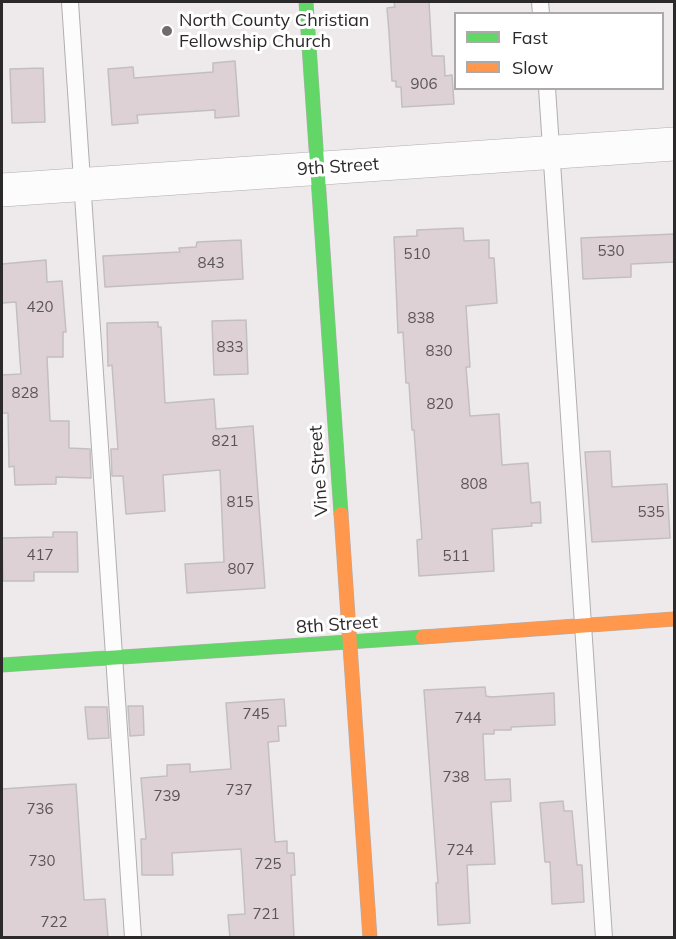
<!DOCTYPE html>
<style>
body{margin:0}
#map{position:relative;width:676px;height:939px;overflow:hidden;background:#eee9eb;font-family:Mulish,sans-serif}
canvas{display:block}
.frame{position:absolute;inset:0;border:3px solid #2c292a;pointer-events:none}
.legend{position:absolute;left:454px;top:12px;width:210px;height:78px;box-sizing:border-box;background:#fff;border:2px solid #aba9aa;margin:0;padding:8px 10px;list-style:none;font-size:18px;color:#2c292a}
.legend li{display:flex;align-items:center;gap:12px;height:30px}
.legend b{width:30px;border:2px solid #aba9aa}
</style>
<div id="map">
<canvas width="676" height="939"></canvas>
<div class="frame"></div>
<ul class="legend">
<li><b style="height:8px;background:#63d668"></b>Fast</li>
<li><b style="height:8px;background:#ff974d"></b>Slow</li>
</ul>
</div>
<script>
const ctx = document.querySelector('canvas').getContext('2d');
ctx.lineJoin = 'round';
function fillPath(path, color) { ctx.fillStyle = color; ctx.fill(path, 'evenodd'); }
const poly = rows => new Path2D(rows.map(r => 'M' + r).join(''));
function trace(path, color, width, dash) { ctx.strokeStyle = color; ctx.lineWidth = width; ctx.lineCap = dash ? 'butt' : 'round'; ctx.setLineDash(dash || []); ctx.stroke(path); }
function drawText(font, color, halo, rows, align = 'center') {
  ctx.font = font + ' Mulish,sans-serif'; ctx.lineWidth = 6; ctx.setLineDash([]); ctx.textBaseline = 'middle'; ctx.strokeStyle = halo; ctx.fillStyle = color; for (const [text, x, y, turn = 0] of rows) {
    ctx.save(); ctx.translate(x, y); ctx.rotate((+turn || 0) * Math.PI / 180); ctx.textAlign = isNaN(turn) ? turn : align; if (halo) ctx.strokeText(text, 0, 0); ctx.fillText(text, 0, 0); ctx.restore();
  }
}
const building = poly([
 [394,2,429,2,432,56,444,56,445,76,452,75,454,104,402,107,401,87,396,87,396,81,392,81,389,32,387,8,395,7,394,2],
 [235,61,239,116,215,118,215,110,137,115,138,123,112,125,108,69,133,67,134,78,213,72,213,63,235,61],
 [43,68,45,122,12,123,10,69,43,68],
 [463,228,464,241,489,240,489,258,494,258,497,303,466,306,470,367,466,367,470,416,499,414,502,465,528,463,531,503,540,502,541,523,531,523,532,526,492,529,494,571,419,576,417,540,422,539,414,430,412,430,409,383,406,383,403,332,398,333,394,237,417,236,417,230,463,228],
 [675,234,675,262,631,264,631,277,583,279,581,238,675,234],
 [241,240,243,279,105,287,103,256,180,252,179,248,196,247,197,242,241,240],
 [46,260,47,282,62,281,66,332,63,332,63,357,47,357,50,421,69,421,69,448,90,449,91,478,56,477,56,484,15,485,14,466,9,467,8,413,2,413,2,375,21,374,16,302,2,303,2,264,46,260],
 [246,320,248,374,214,375,212,321,246,320],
 [158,322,158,327,161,327,165,403,214,399,216,429,253,426,265,588,187,593,185,564,224,562,220,470,163,475,165,511,126,514,123,476,112,476,111,449,118,449,112,365,108,366,107,323,158,322],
 [610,451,612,487,667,484,670,538,592,542,585,452,610,451],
 [53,532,77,532,78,572,34,572,34,581,3,581,2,538,53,537,53,532],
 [485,687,486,696,491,697,554,693,555,725,511,727,511,730,494,730,494,734,483,734,485,780,510,779,511,801,491,802,495,864,467,865,470,923,438,925,436,883,438,883,424,690,485,687],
 [284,699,286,726,278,726,279,741,268,742,275,842,287,841,287,853,294,853,295,875,291,875,294,938,230,938,228,915,245,914,241,849,172,853,173,875,142,875,141,839,146,839,141,778,167,776,167,765,190,764,190,772,231,769,226,703,284,699],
 [128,706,143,706,144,735,130,736,128,706],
 [85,707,107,707,109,738,88,739,85,707],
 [76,784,84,900,105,899,108,938,2,938,2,789,76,784],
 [563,801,564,811,572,811,577,865,582,865,584,902,552,904,550,862,545,862,540,803,563,801]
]);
const lane = poly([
 [70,2,133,938],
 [540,2,541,14],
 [547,88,604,938]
]);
const street = poly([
 [2,190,674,144]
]);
const fast = poly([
 [306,2,341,514],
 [2,665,423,637]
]);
const slow = poly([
 [341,514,370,938],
 [423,637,674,619]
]);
const markers = [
 [167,31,6,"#706c6e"]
];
const numberNames = [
 ["906",424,84],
 ["530",611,251],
 ["510",417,254],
 ["843",211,263],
 ["420",40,307],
 ["838",421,318],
 ["833",230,347],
 ["830",439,351],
 ["828",25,393],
 ["820",440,404],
 ["821",225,441],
 ["808",474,484],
 ["815",240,502],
 ["535",651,512],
 ["417",40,555],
 ["511",456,556],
 ["807",241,569],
 ["745",256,714],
 ["744",468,718],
 ["738",456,777],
 ["737",239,790],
 ["739",167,796],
 ["736",40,809],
 ["724",460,850],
 ["730",42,861],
 ["725",268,864],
 ["721",266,914],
 ["722",54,922]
];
const poiNames = [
 ["North County Christian",179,21],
 ["Fellowship Church",179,42]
];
const streetNames = [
 ["9th Street",338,167,-4],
 ["Vine Street",319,471,-94],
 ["8th Street",337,625,-4]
];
fillPath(building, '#ded1d6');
trace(building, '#c2bfc0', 1.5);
trace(lane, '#b1aeaf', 18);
trace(street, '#b1aeaf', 34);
trace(fast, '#b1aeaf', 15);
trace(slow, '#b1aeaf', 15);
trace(lane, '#fcfcfc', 16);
trace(street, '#fcfcfc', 33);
trace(fast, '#63d668', 14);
trace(slow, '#ff974d', 14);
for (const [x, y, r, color] of markers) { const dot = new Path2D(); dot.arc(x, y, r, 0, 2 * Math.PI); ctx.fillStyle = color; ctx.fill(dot); trace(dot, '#fff', 2); }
drawText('15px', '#5a5456', null, numberNames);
drawText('18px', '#2c292a', '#fff', poiNames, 'left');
drawText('18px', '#2c292a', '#fff', streetNames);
</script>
